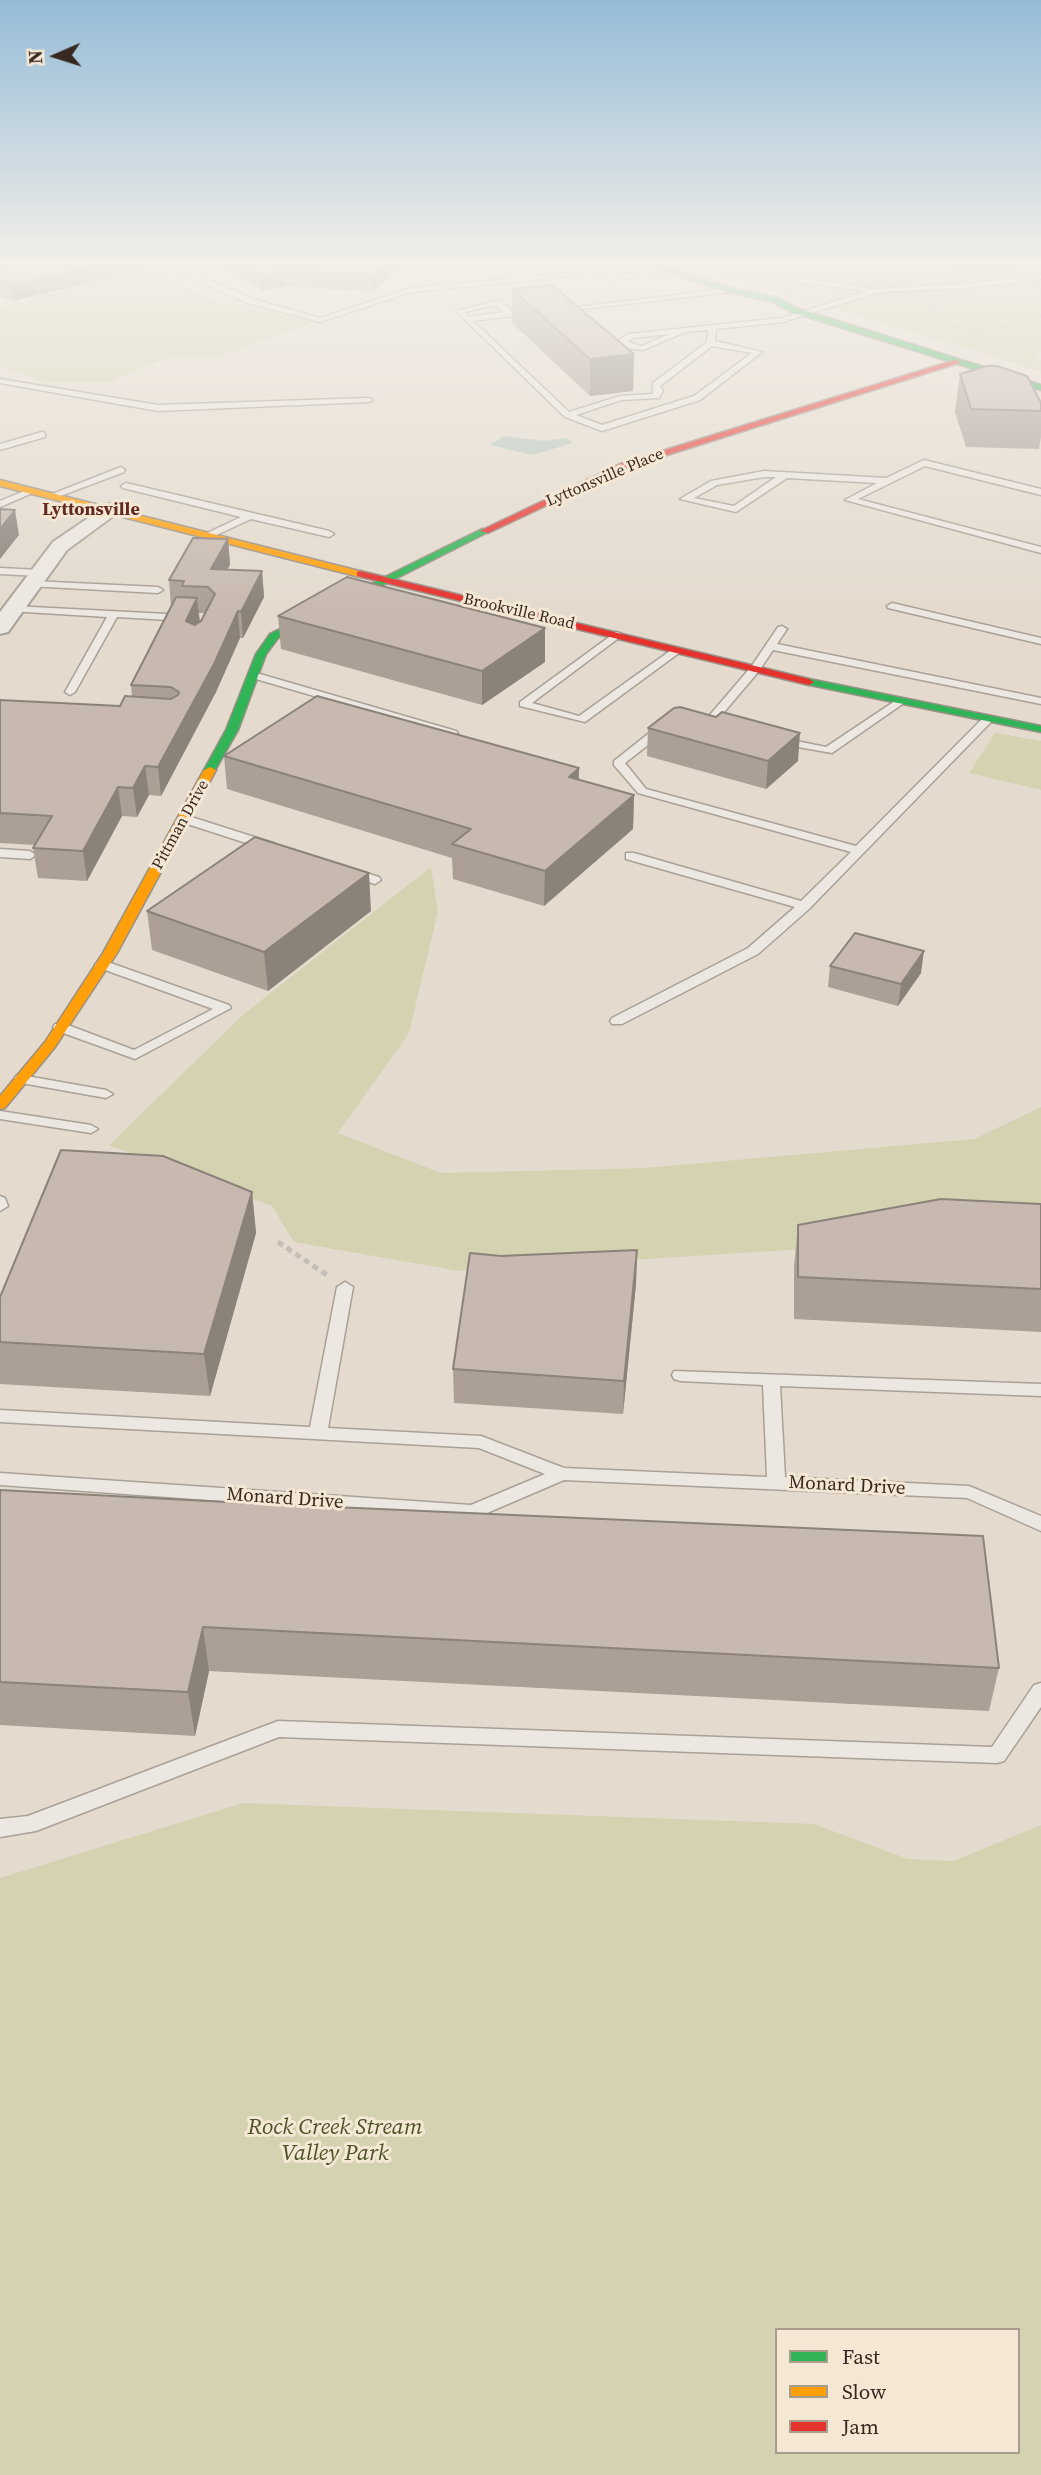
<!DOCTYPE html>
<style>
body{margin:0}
#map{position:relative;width:1041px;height:2475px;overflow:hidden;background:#e4dbce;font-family:"Source Serif 4",serif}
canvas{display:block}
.legend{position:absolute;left:775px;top:2328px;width:245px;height:126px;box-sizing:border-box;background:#f4e8d5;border:2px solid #a89c8d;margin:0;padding:9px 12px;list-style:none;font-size:21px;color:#372920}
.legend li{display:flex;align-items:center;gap:14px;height:35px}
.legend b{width:35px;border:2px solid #a89c8d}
.north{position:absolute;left:21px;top:21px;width:70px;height:70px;-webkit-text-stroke:5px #f4e8d5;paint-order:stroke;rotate:267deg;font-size:19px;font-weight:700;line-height:28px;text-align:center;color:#372920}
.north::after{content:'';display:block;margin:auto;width:24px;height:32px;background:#372920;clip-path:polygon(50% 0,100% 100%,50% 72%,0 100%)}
</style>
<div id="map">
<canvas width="1041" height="2475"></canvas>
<ul class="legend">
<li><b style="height:9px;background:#30b455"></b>Fast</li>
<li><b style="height:9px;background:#ff9f0a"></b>Slow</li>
<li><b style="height:9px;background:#e5322d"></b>Jam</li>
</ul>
<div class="north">N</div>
</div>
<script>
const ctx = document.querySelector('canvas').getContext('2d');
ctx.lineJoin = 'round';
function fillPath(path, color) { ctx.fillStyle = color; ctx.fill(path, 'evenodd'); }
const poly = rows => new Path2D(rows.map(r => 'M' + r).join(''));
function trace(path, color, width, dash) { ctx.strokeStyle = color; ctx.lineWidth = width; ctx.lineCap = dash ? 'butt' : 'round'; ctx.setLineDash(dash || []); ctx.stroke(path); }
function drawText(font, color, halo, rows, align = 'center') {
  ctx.font = font + ' "Source Serif 4",serif'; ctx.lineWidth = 6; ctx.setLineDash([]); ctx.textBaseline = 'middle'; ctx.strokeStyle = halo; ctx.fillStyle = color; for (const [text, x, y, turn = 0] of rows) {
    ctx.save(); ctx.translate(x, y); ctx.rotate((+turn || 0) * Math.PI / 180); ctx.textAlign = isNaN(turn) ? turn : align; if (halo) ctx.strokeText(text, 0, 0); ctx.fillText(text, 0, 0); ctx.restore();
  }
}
const green = poly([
 [155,265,171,266,163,279,229,306,236,304,313,322,219,357,169,357,108,382,42,381,0,365,0,308],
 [690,265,1041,265,1041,352,1035,359,1041,360,1041,371],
 [995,733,1041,741,1041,790,969,773],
 [431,867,438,911,409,1033,338,1133,441,1173,645,1168,974,1139,1041,1107,1041,1240,929,1238,788,1250,459,1271,294,1242,272,1206,109,1145,245,1013],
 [243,1803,814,1824,908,1859,953,1861,1041,1825,1041,2475,0,2475,0,1878],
 [777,2330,1018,2330,1018,2452,777,2452]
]);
const water = poly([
 [504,436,544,441,567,438,573,443,532,455,490,445]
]);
const pathFar1 = poly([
 [930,307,931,315,940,323,969,330,1005,327,1041,316]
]);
const path = poly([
 [278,1242,327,1275]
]);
const lane = poly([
 [575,265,585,271,610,276,687,265,649,276,610,280,583,275,412,292,320,322,247,303,176,271,183,269,253,299,320,318,411,288,576,272,571,267,575,265],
 [742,265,752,265,793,277,873,289,966,284,1041,275,1041,279,966,288,878,292,783,322,716,329,715,341,762,352,700,400,602,431,565,417,456,311,500,300,513,312,513,316,473,321,569,412,620,396,653,394,653,383,707,342,708,330,685,332,643,350,625,348,619,344,619,340,628,334,782,318,867,291,792,281,742,265],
 [495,305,504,312,469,317,465,312,495,305],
 [669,334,642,346,627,342,633,338,669,334],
 [712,346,752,353,694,396,602,425,576,415,621,400,659,398,663,391,660,386,712,346],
 [733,288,730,292,557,312,553,310,733,288],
 [0,379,158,405,369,398,373,400,369,402,158,411,0,383,0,379],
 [42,432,45,433,45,437,0,450,0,444,42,432],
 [924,460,1041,489,1041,495,925,466,858,499,1041,547,1041,553,845,500,877,483,787,478,736,512,680,499,711,481,764,471,886,478,924,460],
 [764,477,776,477,734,506,694,498,717,485,764,477],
 [121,467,125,470,124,472,55,498,47,496,121,467],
 [126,483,329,531,334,534,329,537,251,519,210,538,205,535,207,533,241,517,123,488,121,486,126,483],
 [29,489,37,491,0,507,0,501,29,489],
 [0,568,40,570,45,573,40,576,0,574,0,568],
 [32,581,158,587,163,590,158,593,28,586,28,582,32,581],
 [892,603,1041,638,1041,644,888,608,887,606,892,603],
 [13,606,186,615,191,618,186,621,117,617,75,692,70,695,65,692,107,617,9,611,8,609,13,606],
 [782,626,787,629,777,644,1041,698,1041,704,773,650,759,671,714,724,720,727,718,729,703,727,703,723,751,667,778,627,782,626],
 [616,632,620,633,620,637,532,703,579,716,674,648,683,650,585,722,520,706,520,702,616,632],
 [253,672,456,731,458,733,448,735,249,677,248,675,253,672],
 [895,701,904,703,832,753,781,744,775,741,781,738,826,747,895,701],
 [987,717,991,718,991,722,809,909,758,954,622,1024,612,1024,610,1021,612,1018,748,948,795,907,626,859,626,853,634,853,801,901,851,852,638,793,614,765,614,761,653,730,671,728,671,732,661,735,625,763,646,789,856,846,983,718,987,717],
 [185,815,273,843,275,846,269,850,265,849,181,822,181,816,185,815],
 [0,849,30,851,36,855,30,859,0,857,0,849],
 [350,868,379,877,381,880,375,884,346,875,346,869,350,868],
 [102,960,229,1005,231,1008,135,1059,55,1030,53,1027,55,1024,65,1024,134,1050,213,1009,97,967,95,964,102,960],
 [21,1075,106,1090,113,1094,106,1098,16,1082,14,1079,16,1076,21,1075],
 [0,1111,91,1125,98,1129,91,1133,0,1119,0,1111],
 [0,1196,5,1198,8,1206,0,1211,0,1196],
 [345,1282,353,1287,328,1428,481,1436,564,1468,767,1477,763,1385,680,1381,674,1379,672,1375,674,1371,1041,1384,1041,1396,780,1386,785,1477,969,1486,1041,1516,1041,1531,967,1498,564,1480,473,1519,0,1485,0,1473,471,1505,545,1474,479,1448,0,1422,0,1410,310,1427,337,1287,345,1282],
 [1041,1683,1041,1707,1004,1761,997,1763,279,1737,36,1831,0,1837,0,1819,28,1816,278,1721,992,1747,1034,1685,1041,1683]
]);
const street = poly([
 [109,504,116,506,119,510,116,514,67,550,8,632,0,634,0,612,53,542,109,504]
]);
const fast = poly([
 [648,265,659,265,732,288,778,298,797,308,1041,385,1041,390,791,312,773,302,727,292,648,265],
 [482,529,490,531,278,638,266,654,238,730,214,772,206,772,204,770,226,730,256,654,270,634,482,529],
 [809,679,1041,726,1041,732,805,684,804,682,809,679]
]);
const slow = poly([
 [0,480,363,572,365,574,360,577,0,486,0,480],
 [210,767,216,770,117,953,55,1047,5,1108,0,1109,0,1096,45,1042,103,953,204,770,210,767]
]);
const jam = poly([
 [955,360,962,362,626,468,488,533,480,531,620,464,955,360],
 [360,571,809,679,814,682,809,685,357,576,357,572,360,571]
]);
const wall = poly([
 [0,265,158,265,13,301,0,296],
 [217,265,401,265,373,292,287,286,262,290],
 [424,265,450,265,448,267],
 [941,265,1014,265,1013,270,960,275],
 [512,289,634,354,633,391,590,396,512,323],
 [960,374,1041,403,1041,437,1039,449,966,447,955,412],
 [228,539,230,565,227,569,262,571,264,597,243,638,240,638,216,692,161,796,149,795,137,817,122,816,87,881,38,878,33,848,35,845,0,843,0,700,120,706,132,696,131,685,171,606,169,580],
 [199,613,205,613,200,622],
 [278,616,545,662,482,705,281,649],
 [648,728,798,761,766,789,647,756],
 [224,756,579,768,579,780,634,795,633,829,544,906,453,879,452,858,227,789],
 [147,911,371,911,268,991,152,950],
 [830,966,921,973,898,1006,828,987],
 [252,1192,256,1233,210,1396,0,1384,0,1297],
 [1041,1204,1041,1332,794,1319,794,1267,798,1225],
 [637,1250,636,1284,623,1414,454,1403,453,1369,501,1256],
 [0,1490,999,1668,989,1711,209,1671,195,1736,0,1725]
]);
const shadedWall = poly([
 [0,265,26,265,0,270],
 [93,265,158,265,13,301,11,285],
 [384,265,401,265,373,292,372,276],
 [961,265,1014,265,1013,270,960,275],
 [286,270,287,286,262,290,261,274],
 [634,354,633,391,590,396,590,359],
 [15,510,19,535,0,559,0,529],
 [228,539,230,565,214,593,211,569],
 [262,571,264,597,243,638,241,612],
 [197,598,200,624,188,648,186,621],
 [238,611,240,638,216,692,161,796,158,767],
 [545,628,545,662,482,705,482,671],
 [800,733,798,761,766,789,768,761],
 [145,766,149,795,137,817,133,788],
 [579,768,578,802,569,777],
 [118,787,122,816,87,881,83,851],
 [634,795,633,829,544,906,545,871],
 [369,873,371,911,268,991,264,952],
 [924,951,921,973,898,1006,901,984],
 [252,1192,256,1233,210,1396,204,1354],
 [637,1250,636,1284,623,1414,624,1381],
 [203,1627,209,1671,195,1736,188,1692]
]);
const building = poly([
 [16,265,93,265,11,285,0,281,0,268,16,265],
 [244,265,384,265,372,276,286,270,261,274,244,265],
 [552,285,634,354,590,359,512,289,552,285],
 [987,366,997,366,1027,376,1041,403,1041,411,971,409,960,374,987,366],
 [0,509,15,510,0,529,0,509],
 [193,538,228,539,211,569,262,571,241,612,238,611,214,664,158,767,145,766,133,788,118,787,83,851,33,848,52,816,0,813,0,700,120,706,125,696,171,699,178,695,179,692,171,687,131,685,176,597,197,598,186,621,195,625,201,621,215,594,208,587,182,586,184,581,169,580,193,538],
 [347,577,545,628,482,671,278,616,347,577],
 [317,696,579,768,569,777,634,795,545,871,452,844,471,829,224,756,317,696],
 [680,707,716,717,722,712,800,733,768,761,648,728,674,708,680,707],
 [255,837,369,873,264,952,147,911,255,837],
 [855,933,924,951,901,984,830,966,855,933],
 [61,1150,163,1156,252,1192,204,1354,0,1342,0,1297,61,1150],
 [941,1199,1041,1204,1041,1289,798,1277,798,1225,941,1199],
 [637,1250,624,1381,453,1369,470,1253,501,1256,637,1250],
 [0,1490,245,1503,983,1536,999,1668,203,1627,188,1692,0,1682,0,1490]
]);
const farStreetnames = [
 ["Lyttonsville Place",605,478,-23],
 ["Brookville Road",519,612,13],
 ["Pittman Drive",181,825,-61]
];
const farNeighbourhoodnames = [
 ["Lyttonsville",91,510]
];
const streetNames = [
 ["Monard Drive",847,1486,3],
 ["Monard Drive",285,1499,4]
];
const nearParknames = [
 ["Rock Creek Stream",335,2128],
 ["Valley Park",335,2154]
];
fillPath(green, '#d5d2b2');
fillPath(water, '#b9c8bd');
trace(lane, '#a9a097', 3);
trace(street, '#a9a097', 4);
trace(fast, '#999087', 3);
trace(slow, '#999087', 3);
trace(jam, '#999087', 3);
trace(pathFar1, '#c5beb6', 2.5, [2.5, 2]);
trace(path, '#c5beb6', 5, [6, 4.5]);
fillPath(lane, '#ece7e0');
fillPath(street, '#ece7e0');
fillPath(fast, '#30b455');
fillPath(slow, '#ff9f0a');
fillPath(jam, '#e5322d');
fillPath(wall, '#ab9f96');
fillPath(shadedWall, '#8b827a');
fillPath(building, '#c7b9af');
trace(building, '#8b827a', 2);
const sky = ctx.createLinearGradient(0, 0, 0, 611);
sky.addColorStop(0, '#95bcd7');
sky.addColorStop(0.43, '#f3efe9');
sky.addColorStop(1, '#f3efe900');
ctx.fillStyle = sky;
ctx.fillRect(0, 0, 1041, 611);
drawText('16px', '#372920', '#f4e8d5', farStreetnames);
drawText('bold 18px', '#622822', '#f4e8d5', farNeighbourhoodnames);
drawText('19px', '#372920', '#f4e8d5', streetNames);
drawText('italic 23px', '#4d5328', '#f4e8d5', nearParknames);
</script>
